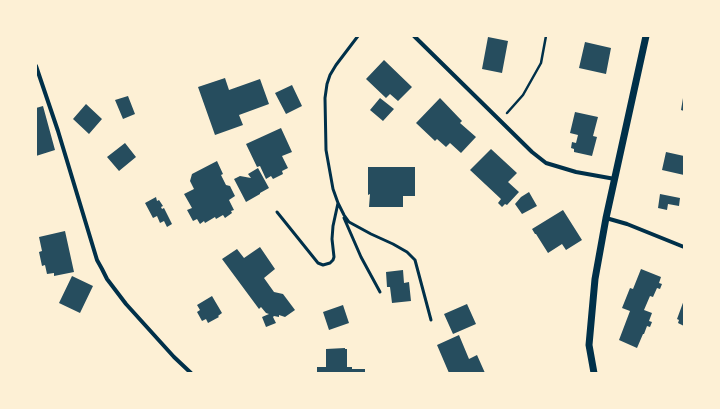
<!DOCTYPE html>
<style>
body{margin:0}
#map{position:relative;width:720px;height:409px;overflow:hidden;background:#fdf0d5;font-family:Signika,sans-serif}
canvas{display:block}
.frame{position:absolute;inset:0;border:37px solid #fdf0d5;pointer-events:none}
</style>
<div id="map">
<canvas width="720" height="409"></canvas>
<div class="frame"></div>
</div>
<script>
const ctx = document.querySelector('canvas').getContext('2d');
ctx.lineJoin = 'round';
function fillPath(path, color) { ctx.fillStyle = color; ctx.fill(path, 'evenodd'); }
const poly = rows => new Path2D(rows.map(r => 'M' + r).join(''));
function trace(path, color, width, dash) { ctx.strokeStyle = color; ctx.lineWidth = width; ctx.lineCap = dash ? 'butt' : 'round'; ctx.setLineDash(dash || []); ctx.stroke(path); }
const building = poly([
 [488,37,508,41,502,73,482,69],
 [585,42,611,48,606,74,579,68],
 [384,60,412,87,398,101,390,94,386,98,366,79],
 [225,78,229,90,260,79,269,104,239,115,243,125,215,135,198,87],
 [292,85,302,106,286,114,275,93],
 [128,96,135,114,123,119,115,100],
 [380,98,394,109,383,121,370,110],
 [440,98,462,121,460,123,476,137,461,153,450,143,446,147,437,139,435,141,416,123],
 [683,98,684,98,684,111,681,110],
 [86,104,102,119,89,134,73,119],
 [43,106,55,150,36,156,36,108],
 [575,112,598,117,593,136,597,137,592,156,574,152,574,149,571,148,572,142,576,143,578,135,570,133],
 [281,128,292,152,282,156,288,168,282,171,283,174,273,179,271,176,266,179,260,166,257,167,246,144],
 [125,143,136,157,119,171,107,157],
 [491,149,517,173,508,182,519,192,507,205,505,204,502,207,498,203,501,199,470,170],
 [666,152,684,156,684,175,662,170],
 [217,161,223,174,221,175,226,185,230,186,235,196,229,200,234,210,231,211,232,213,225,218,223,215,216,219,215,217,205,223,204,221,200,224,197,219,193,221,187,210,192,208,184,194,194,189,190,181,192,174],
 [368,167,415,167,415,196,403,196,403,207,369,207,370,194,368,195],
 [258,168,269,188,260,193,260,194,246,202,234,179,240,176,251,178,248,174],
 [529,192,537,206,522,214,515,204,521,197],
 [660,194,680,198,679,206,668,204,667,210,658,208],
 [156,197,157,201,159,200,163,206,161,207,162,209,164,208,172,224,167,227,164,221,160,223,157,216,153,218,145,203],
 [563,210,582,240,566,250,562,244,548,253,536,234,535,234,532,229],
 [65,231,74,272,54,276,54,273,47,274,45,265,42,266,39,252,42,251,39,237],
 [260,247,275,269,264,278,274,292,283,294,295,310,285,317,279,315,279,317,274,316,273,317,276,323,266,327,262,317,269,314,266,313,261,307,259,309,222,259,237,249,244,258],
 [641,269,661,277,659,283,662,284,660,289,657,288,653,297,650,296,644,310,652,313,649,321,652,322,650,327,647,326,644,334,643,334,637,348,619,340,630,311,622,308,630,288,633,289],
 [403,270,404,283,409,282,411,301,392,303,390,287,387,287,386,272],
 [72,276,93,286,80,313,59,303],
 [212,296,222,313,218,316,219,317,208,323,206,319,202,321,197,312,200,310,197,305],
 [684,300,684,326,678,323,679,320,677,319],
 [467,304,476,324,453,334,444,314],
 [343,305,349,323,329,330,323,312],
 [459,335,469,359,477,355,485,373,449,373,437,345],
 [345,348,345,349,347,349,347,367,352,367,352,369,365,369,365,373,317,373,317,367,326,367,326,349]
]);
const path = poly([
 [507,113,523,95,541,63,546,36]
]);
const service = poly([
 [358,36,336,65,330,75,327,84,325,98,326,150,333,189,338,203,344,215,349,222,371,234,393,244,407,252,415,260,431,320],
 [277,212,318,263,323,265,330,263,333,260,334,257,332,239,333,226,338,203],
 [344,218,361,257,380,292]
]);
const minor = poly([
 [414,36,532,152,546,163,576,172,615,179],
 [36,66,58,131,97,260,102,269,107,279,126,304,174,357,191,373],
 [606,218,627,224,684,247]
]);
const tertiary = poly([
 [594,373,589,345,595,279,606,218,646,36]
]);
fillPath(building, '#264d5e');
trace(path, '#003049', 2.5);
trace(service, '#003049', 3);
trace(minor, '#003049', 4);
trace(tertiary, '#003049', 7);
</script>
